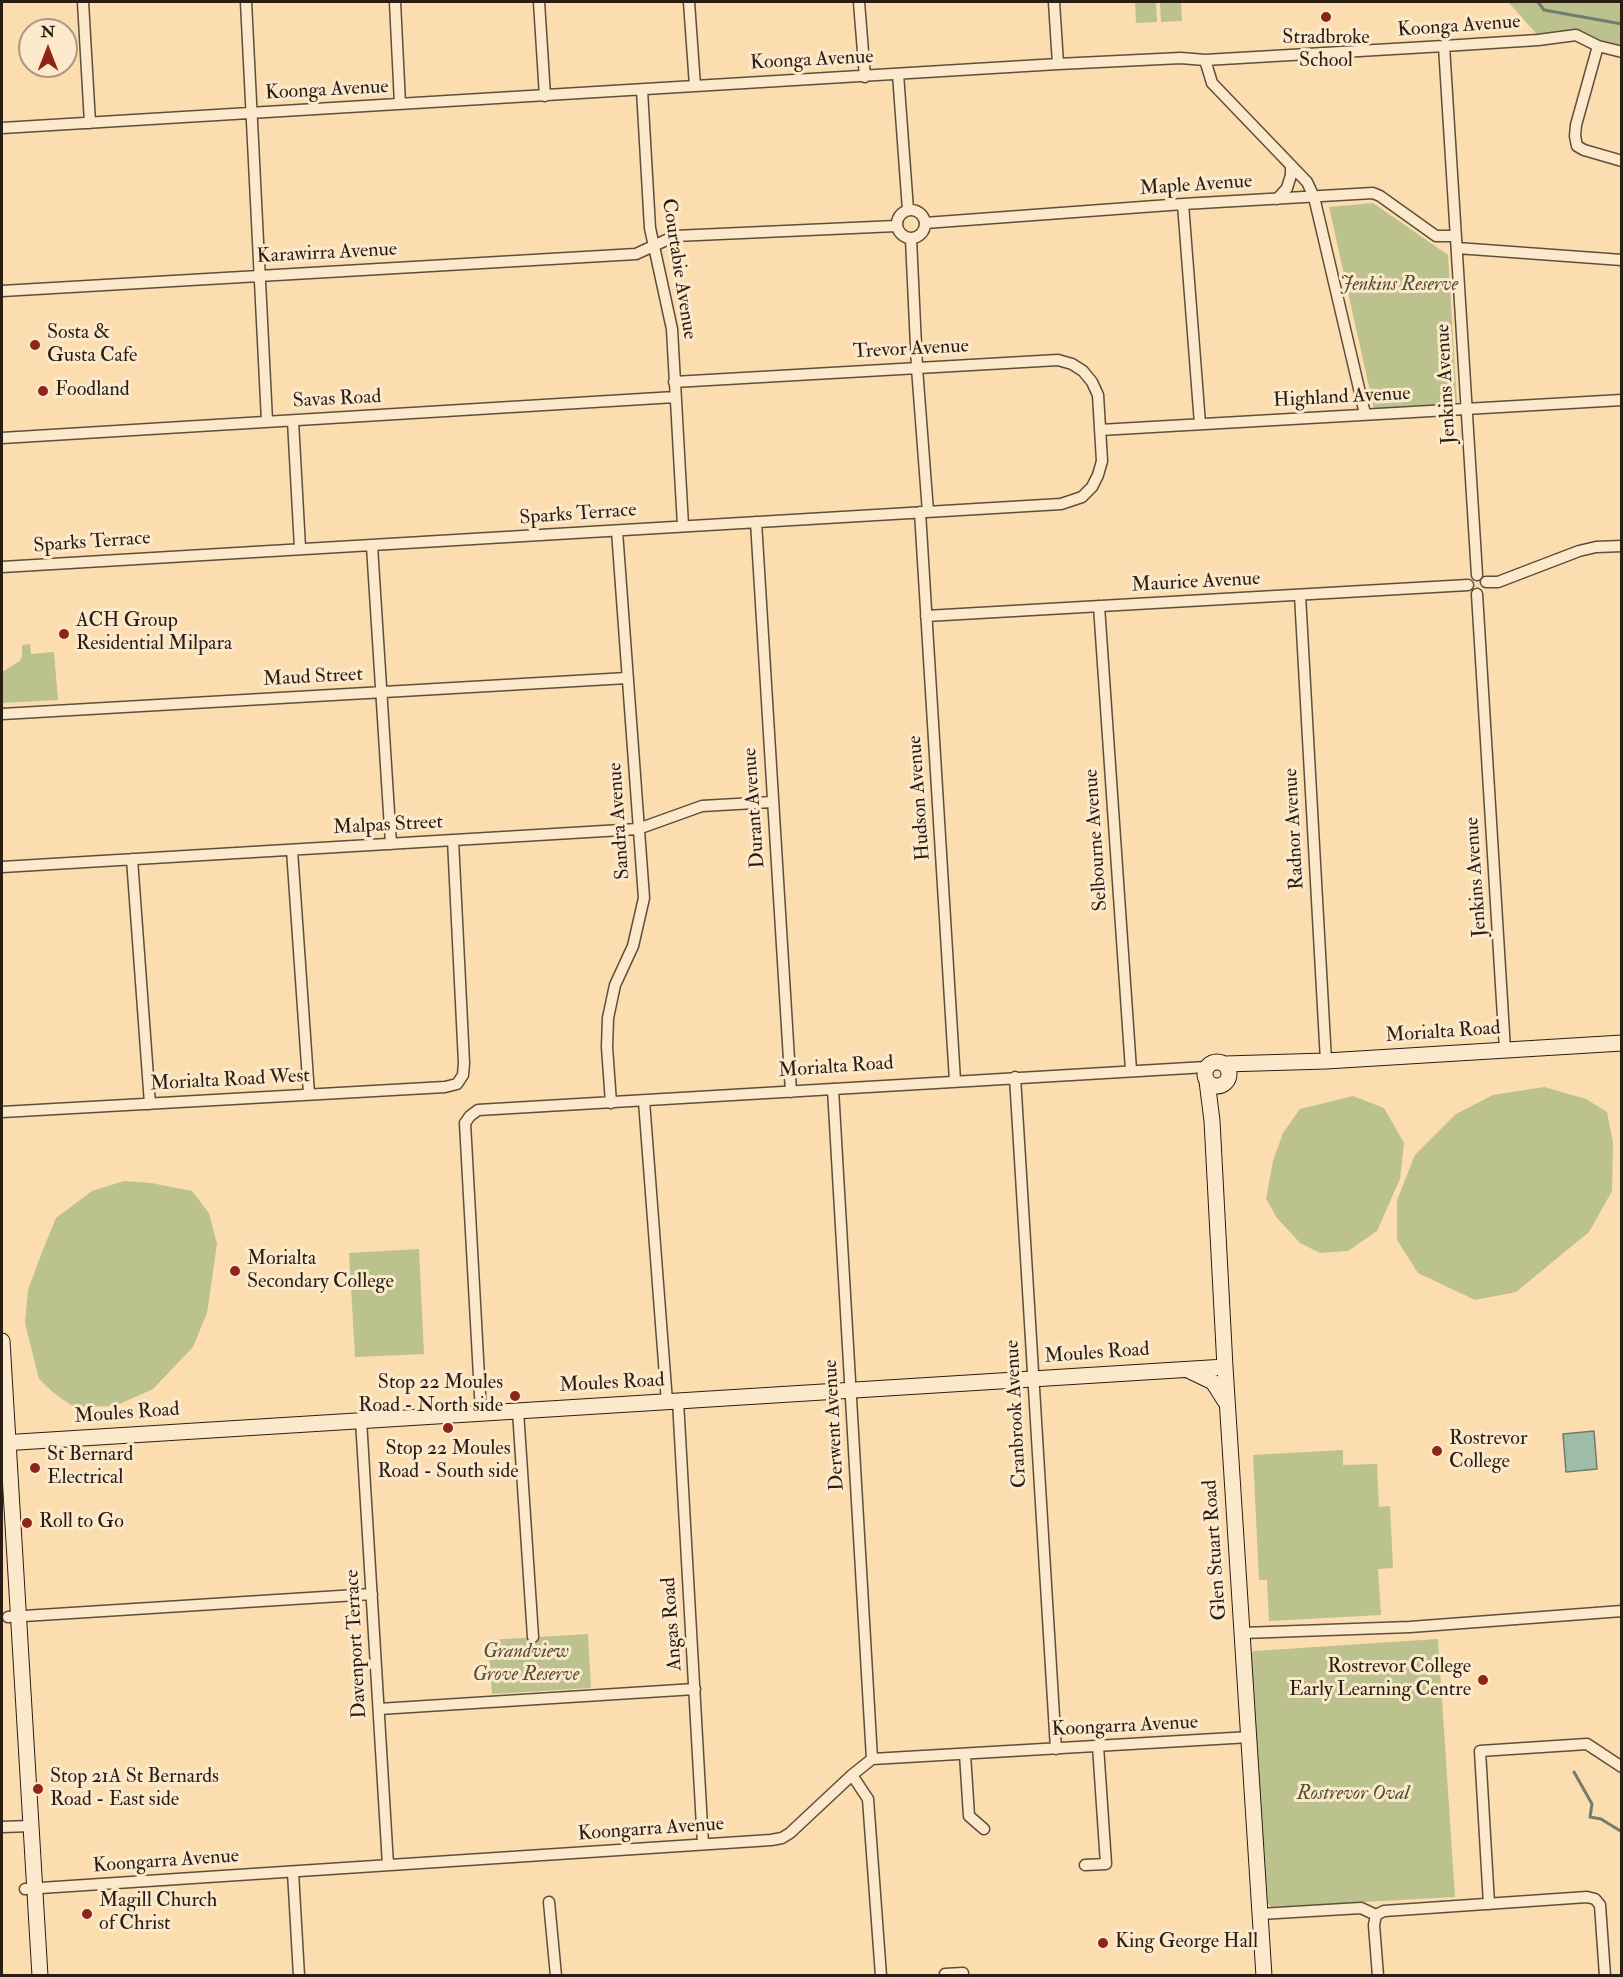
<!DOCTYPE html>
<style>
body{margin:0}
#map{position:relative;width:1623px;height:1977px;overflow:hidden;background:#fbddb0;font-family:"IM FELL Double Pica",serif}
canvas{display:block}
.frame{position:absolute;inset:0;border:3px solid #2a1e14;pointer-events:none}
.north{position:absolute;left:18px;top:18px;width:60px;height:60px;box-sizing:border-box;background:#fce9cc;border:2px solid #a89882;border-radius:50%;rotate:0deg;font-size:16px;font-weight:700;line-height:24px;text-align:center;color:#2a1e14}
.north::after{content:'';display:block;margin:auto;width:21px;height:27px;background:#8f2418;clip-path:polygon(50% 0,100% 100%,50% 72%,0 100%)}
</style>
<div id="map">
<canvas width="1623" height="1977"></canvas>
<div class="frame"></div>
<div class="north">N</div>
</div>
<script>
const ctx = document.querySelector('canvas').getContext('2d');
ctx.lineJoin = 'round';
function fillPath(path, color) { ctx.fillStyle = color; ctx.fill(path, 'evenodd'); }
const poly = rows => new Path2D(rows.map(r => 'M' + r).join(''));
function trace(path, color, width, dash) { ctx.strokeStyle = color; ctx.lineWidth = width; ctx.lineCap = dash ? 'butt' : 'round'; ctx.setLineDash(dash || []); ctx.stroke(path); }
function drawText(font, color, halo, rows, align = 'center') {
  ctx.font = font + ' "IM FELL Double Pica",serif'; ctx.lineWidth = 6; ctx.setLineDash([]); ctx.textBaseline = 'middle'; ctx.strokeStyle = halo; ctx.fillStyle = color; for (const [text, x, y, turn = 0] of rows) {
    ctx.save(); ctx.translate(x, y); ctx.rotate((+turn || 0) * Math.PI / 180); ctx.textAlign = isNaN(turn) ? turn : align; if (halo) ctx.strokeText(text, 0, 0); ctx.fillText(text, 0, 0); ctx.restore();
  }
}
const green = poly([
 [1135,2,1156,2,1157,22,1136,23],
 [1160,2,1181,2,1182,21,1161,22],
 [1508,2,1621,2,1621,52,1575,35,1538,40,1535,32],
 [1373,203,1448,255,1457,403,1374,409,1329,207],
 [30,644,31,654,54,652,58,700,2,703,2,672,20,661,22,656,22,645],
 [1544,1087,1586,1099,1607,1112,1613,1143,1612,1191,1589,1232,1516,1292,1475,1300,1418,1273,1397,1240,1397,1200,1415,1155,1456,1114,1493,1095],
 [1353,1096,1384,1108,1404,1143,1400,1179,1377,1231,1348,1251,1320,1253,1300,1243,1277,1218,1266,1199,1273,1161,1283,1133,1300,1109],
 [124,1181,151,1183,192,1191,209,1213,217,1244,207,1313,193,1347,153,1389,115,1406,74,1407,55,1394,39,1379,25,1323,28,1290,42,1252,56,1218,92,1191],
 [419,1249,424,1354,355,1357,349,1253],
 [1343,1450,1343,1465,1377,1464,1379,1507,1390,1506,1393,1568,1378,1569,1381,1615,1269,1621,1267,1580,1259,1580,1253,1455],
 [588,1634,591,1688,492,1694,488,1640],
 [1438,1639,1455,1897,1271,1907,1265,1900,1250,1654,1254,1651]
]);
const water = poly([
 [1594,1431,1597,1469,1566,1472,1563,1434,1594,1431]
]);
const stream = poly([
 [1538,2,1544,10,1622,24],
 [1574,1772,1592,1804,1590,1817,1601,1819,1622,1832]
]);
const street = poly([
 [83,2,90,123],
 [246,2,267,421],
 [395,2,400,104],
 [539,2,545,96],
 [689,2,695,86],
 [859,2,865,77],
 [1054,2,1058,64],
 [1444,46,1477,575],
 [1598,46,1576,125,1575,136,1577,146,1584,150,1622,161],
 [1205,60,1212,83,1307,182,1314,197,1365,414],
 [898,74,908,210],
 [642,90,650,228,672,329,683,526],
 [2,128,1058,64,1181,58,1205,60,1444,46,1538,40,1576,35,1598,46,1622,52],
 [1277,199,1287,188,1291,175,1291,165],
 [1183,204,1200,424],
 '897 224a14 14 0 1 1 28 0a14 14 0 1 1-28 0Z',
 [925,223,1183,204,1373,193,1380,196,1436,236,1456,236],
 [911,239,917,368,928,512],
 [1457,248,1622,260],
 [2,291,636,254,675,236,896,226],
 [293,421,300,548],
 [1100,430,1622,400],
 [2,438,675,397],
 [920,512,955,1081],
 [756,522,791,1092],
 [372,546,391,844],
 [2,567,1061,504,1082,497,1092,487,1098,475,1102,461,1098,395,1092,382,1083,371,1072,364,1058,360,674,382],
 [1486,582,1498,582,1579,551,1596,547,1622,546],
 [1477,594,1505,1050],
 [1300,595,1326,1061],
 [1099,606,1131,1070],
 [926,616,1468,585],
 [2,714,627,678],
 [292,850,309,1094],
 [132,859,150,1104],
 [2,867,638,829,702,806,772,802],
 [1015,1077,1056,1749],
 [833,1089,872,1759],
 [644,1101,667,1402],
 [611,1103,607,1047,608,1018,615,985,633,946,644,898,617,531],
 [2,1112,445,1087,457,1084,463,1075,464,1063,453,840],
 [678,1401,703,1844],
 [518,1411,533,1637],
 [481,1413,465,1123,470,1116,478,1110,1206,1067],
 [361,1420,388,1865],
 [8,1617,372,1594],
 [1243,1633,1410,1627,1622,1611],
 [379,1709,695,1689],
 [965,1754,969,1816,984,1829],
 [852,1775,868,1799,881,1976],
 [2,1827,31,1826],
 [1085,1865,1106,1864,1098,1746],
 [293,1872,299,1976],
 [25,1889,771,1840,782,1838,790,1833,852,1775,872,1759,1250,1737],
 [549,1902,556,1976],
 [1489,1904,1480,1751,1587,1744,1622,1767],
 [1260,1914,1361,1908,1376,1915],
 [945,1976,945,1974,963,1973],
 [1378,1976,1374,1925,1376,1915,1384,1911,1587,1897,1595,1899,1600,1905,1605,1976]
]);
const secondary = poly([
 '1205 1074a12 12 0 1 1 24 0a12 12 0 1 1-24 0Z',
 [1225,1064,1326,1061,1622,1043],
 [1207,1081,1212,1121,1225,1367,1264,1976],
 [2,1341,40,1976],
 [1190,1371,1213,1382,1225,1401],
 [2,1443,1225,1367]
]);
const markers = [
 [1326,17,6,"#8f2418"],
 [35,345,6,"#8f2418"],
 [43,391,6,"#8f2418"],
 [64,634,6,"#8f2418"],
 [235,1271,6,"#8f2418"],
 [515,1396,6,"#8f2418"],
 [448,1428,6,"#8f2418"],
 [1437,1451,6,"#8f2418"],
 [35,1468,6,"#8f2418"],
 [27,1523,6,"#8f2418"],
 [1483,1680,6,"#8f2418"],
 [38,1789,6,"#8f2418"],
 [87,1914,6,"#8f2418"],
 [1103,1943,6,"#8f2418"]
];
const streetNames = [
 ["Koonga Avenue",1459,27,-4],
 ["Koonga Avenue",812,61,-3],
 ["Koonga Avenue",327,91,-3],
 ["Maple Avenue",1196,186,-4],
 ["Karawirra Avenue",327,254,-3],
 ["Courtabie Avenue",678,269,81],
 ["Trevor Avenue",911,350,-3],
 ["Jenkins Avenue",1447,384,-93],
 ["Highland Avenue",1342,398,-3],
 ["Savas Road",337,400,-3],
 ["Sparks Terrace",578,515,-4],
 ["Sparks Terrace",92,543,-4],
 ["Maurice Avenue",1196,583,-3],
 ["Maud Street",313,678,-3],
 ["Hudson Avenue",920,798,-94],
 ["Durant Avenue",755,808,-94],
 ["Sandra Avenue",620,821,-94],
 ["Malpas Street",388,826,-3],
 ["Radnor Avenue",1295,829,-93],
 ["Selbourne Avenue",1097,840,-94],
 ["Jenkins Avenue",1477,877,-94],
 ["Morialta Road",1443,1033,-4],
 ["Morialta Road",836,1068,-4],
 ["Morialta Road West",230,1081,-3],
 ["Moules Road",1097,1354,-4],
 ["Moules Road",612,1384,-3],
 ["Moules Road",127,1414,-4],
 ["Cranbrook Avenue",1017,1414,-93],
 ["Derwent Avenue",835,1425,-93],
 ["Glen Stuart Road",1216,1550,-94],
 ["Angas Road",673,1624,-94],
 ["Davenport Terrace",357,1644,-93],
 ["Koongarra Avenue",1125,1727,-3],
 ["Koongarra Avenue",651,1830,-4],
 ["Koongarra Avenue",166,1862,-4]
];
const poiNames = [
 ["Stradbroke",1326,39,"center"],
 ["School",1326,62,"center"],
 ["Sosta &",47,334],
 ["Gusta Cafe",47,357],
 ["Foodland",55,391],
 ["ACH Group",76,622],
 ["Residential Milpara",76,645],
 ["Morialta",247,1260],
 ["Secondary College",247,1283],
 ["Stop 22 Moules",503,1384,"right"],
 ["Road - North side",503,1407,"right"],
 ["Rostrevor",1449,1440],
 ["College",1449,1463],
 ["Stop 22 Moules",448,1450,"center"],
 ["Road - South side",448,1473,"center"],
 ["St Bernard",47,1456],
 ["Electrical",47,1479],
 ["Roll to Go",39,1523],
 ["Rostrevor College",1471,1668,"right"],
 ["Early Learning Centre",1471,1691,"right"],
 ["Stop 21A St Bernards",50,1778],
 ["Road - East side",50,1801],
 ["Magill Church",99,1902],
 ["of Christ",99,1925],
 ["King George Hall",1115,1943]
];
const parkNames = [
 ["Jenkins Reserve",1399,286],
 ["Grandview",526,1653],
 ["Grove Reserve",526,1676],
 ["Rostrevor Oval",1353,1795]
];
fillPath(green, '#bbc28d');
fillPath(water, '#9fbca9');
trace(water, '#707d6d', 1.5);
trace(stream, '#707d6d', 3);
trace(street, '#5e4e3b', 13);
trace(secondary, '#2a1e14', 17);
trace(street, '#fce9cc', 10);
trace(secondary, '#fce9cc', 15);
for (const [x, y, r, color] of markers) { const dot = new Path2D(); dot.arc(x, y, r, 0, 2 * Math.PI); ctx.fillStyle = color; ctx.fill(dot); trace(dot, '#fce9cc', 2); }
drawText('20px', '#2a1e14', '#fce9cc', streetNames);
drawText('20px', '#2a1e14', '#fce9cc', poiNames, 'left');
drawText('italic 20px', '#564f38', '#fce9cc', parkNames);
</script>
